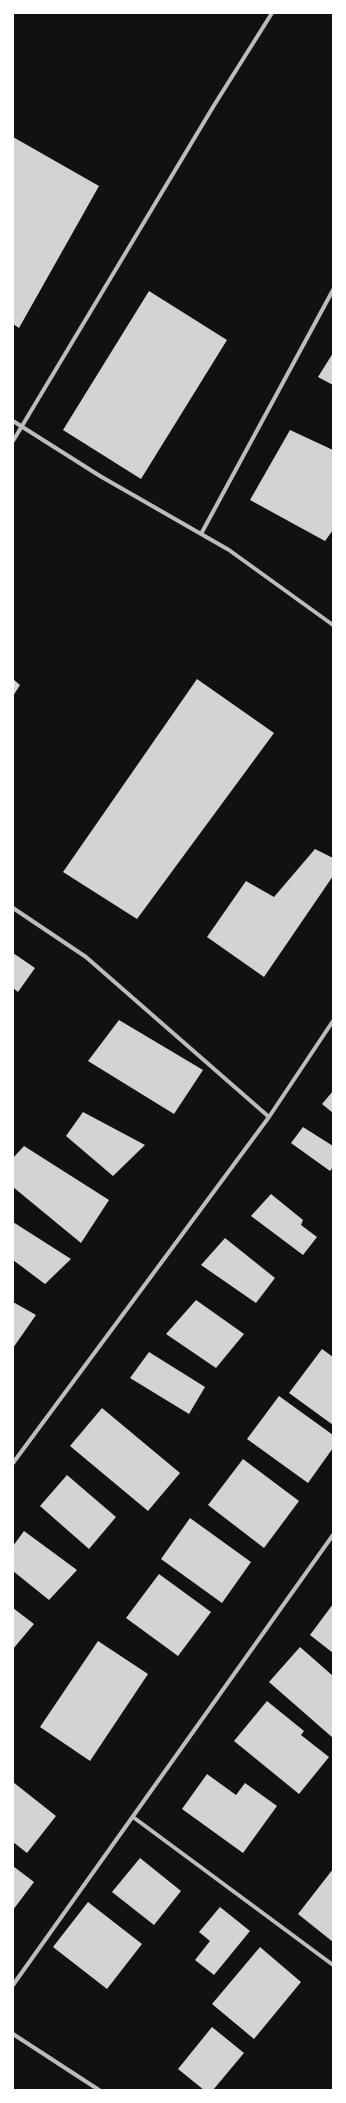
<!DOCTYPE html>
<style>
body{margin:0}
#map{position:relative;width:346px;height:2103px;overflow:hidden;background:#111;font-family:"Alegreya Sans",sans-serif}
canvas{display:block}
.frame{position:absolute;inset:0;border:14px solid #fff;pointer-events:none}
</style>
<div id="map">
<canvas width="346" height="2103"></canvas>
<div class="frame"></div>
</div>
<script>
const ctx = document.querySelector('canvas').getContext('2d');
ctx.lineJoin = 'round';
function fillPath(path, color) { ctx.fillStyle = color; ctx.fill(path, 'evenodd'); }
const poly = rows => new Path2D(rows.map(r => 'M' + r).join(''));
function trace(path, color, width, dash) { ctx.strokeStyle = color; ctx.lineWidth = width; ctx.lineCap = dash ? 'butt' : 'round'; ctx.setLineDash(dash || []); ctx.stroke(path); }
const building = poly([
 [13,137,99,186,19,328,13,324],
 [149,291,227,340,141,479,63,430],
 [333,353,333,385,318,377],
 [290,430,333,450,333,530,325,541,250,500],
 [13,679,20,685,13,696],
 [197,679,274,733,137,919,63,872],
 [315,849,333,858,333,876,264,977,207,937,246,881,274,897],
 [13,953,35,968,18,992,13,988],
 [119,1020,203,1070,174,1114,88,1061],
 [333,1091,333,1113,322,1104],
 [83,1112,145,1145,113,1176,66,1136],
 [303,1127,333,1146,333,1167,330,1171,291,1143],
 [24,1146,109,1200,81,1243,13,1187,13,1158],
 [271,1194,303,1220,301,1225,317,1237,303,1255,251,1216],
 [13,1222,71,1259,45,1284,13,1260],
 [225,1238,275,1278,256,1303,201,1265],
 [196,1300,244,1334,216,1368,166,1334],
 [13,1302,36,1315,13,1348],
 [322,1349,333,1357,333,1425,289,1393],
 [149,1352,205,1387,189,1414,130,1378],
 [279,1396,333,1435,333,1448,308,1483,247,1439],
 [102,1408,180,1473,148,1511,70,1446],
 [243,1459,299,1501,264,1548,208,1505],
 [67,1475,116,1517,89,1549,40,1506],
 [190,1518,251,1562,222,1603,161,1559],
 [24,1531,77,1570,49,1600,13,1571,13,1546],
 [159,1574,211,1612,178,1656,126,1618],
 [333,1604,333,1653,310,1635],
 [13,1608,34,1624,13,1649],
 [98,1641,148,1674,90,1761,40,1727],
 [300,1647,333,1676,333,1738,269,1682],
 [267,1701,304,1731,301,1735,329,1757,299,1794,234,1741],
 [207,1774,236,1795,245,1783,277,1806,243,1853,182,1809],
 [13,1782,56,1816,27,1853,13,1842],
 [140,1858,181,1891,154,1925,112,1892],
 [13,1866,34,1882,13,1910],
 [333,1869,333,1942,298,1914],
 [88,1902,142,1944,107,1989,53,1947],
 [220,1907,250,1931,214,1975,195,1960,210,1941,199,1932],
 [260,1947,301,1982,254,2039,212,2004],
 [212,2027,244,2053,213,2090,204,2090,178,2069]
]);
const minor = poly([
 [13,421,100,476,229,550,333,625],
 [13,441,213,107,272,13],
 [201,534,333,290],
 [13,908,86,957,269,1117],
 [13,1463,269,1117,333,1021],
 [133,1817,333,1965],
 [13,1985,333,1535],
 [13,2034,99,2090]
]);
fillPath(building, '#d3d3d3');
trace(minor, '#bcbcbc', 4);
</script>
